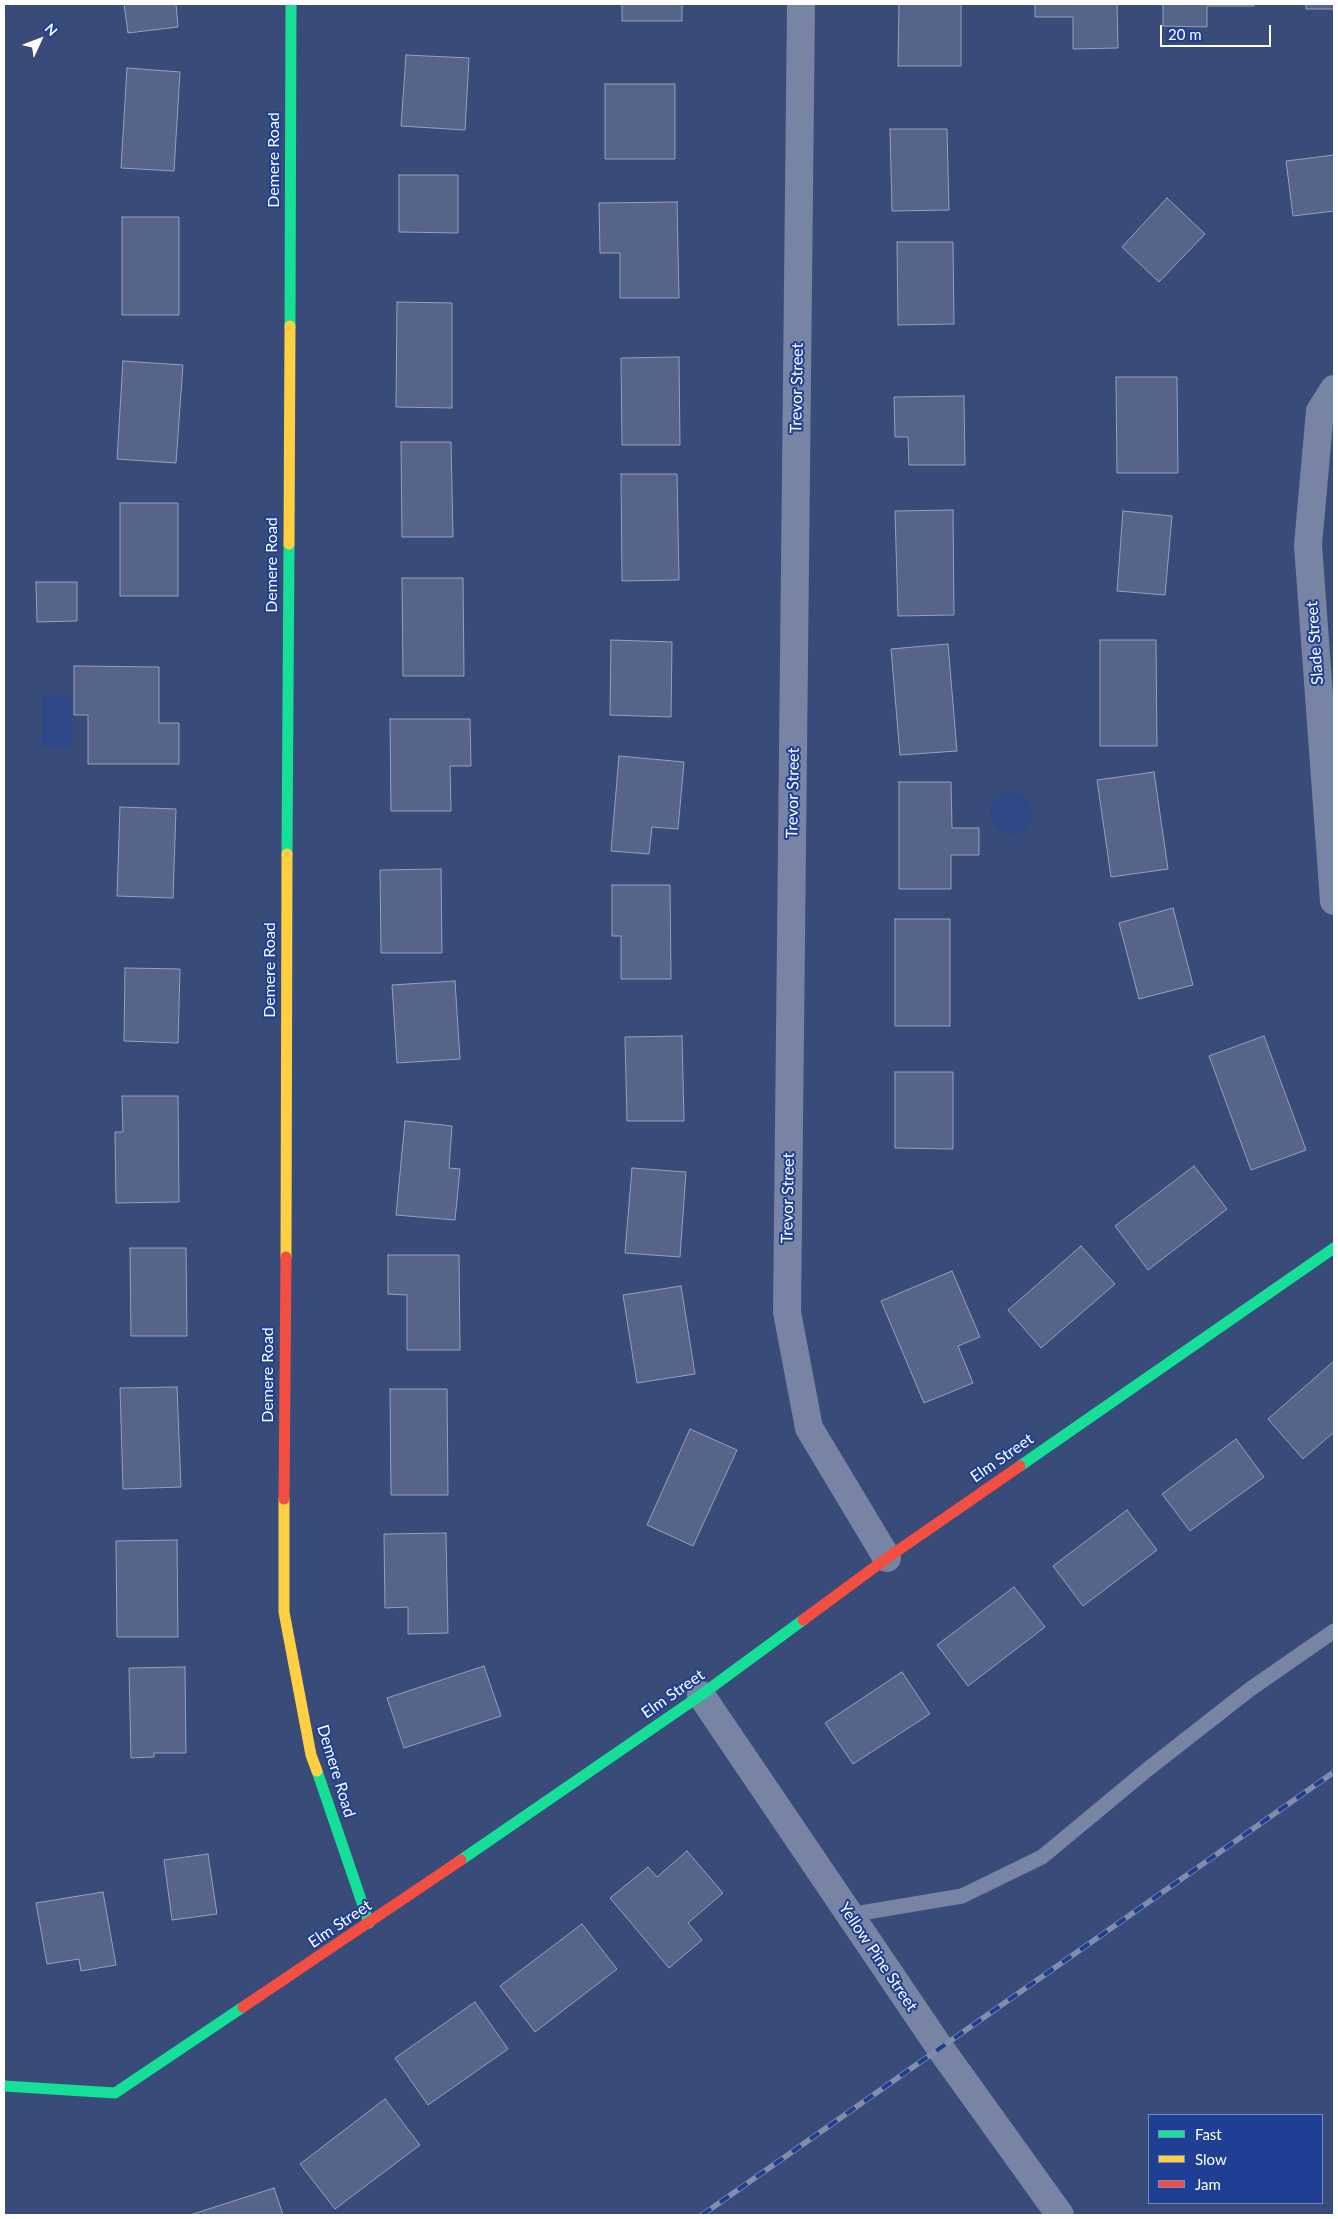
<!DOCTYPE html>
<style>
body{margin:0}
#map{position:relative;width:1338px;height:2219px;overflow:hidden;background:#394b79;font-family:Lato,sans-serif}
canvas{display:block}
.frame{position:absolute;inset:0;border:5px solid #fff;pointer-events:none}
.legend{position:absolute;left:1148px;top:2114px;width:175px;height:90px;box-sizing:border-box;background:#1e3f94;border:1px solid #788cbf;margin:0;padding:6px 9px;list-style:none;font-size:15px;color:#fff}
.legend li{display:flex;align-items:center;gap:10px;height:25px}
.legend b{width:25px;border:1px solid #788cbf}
.north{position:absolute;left:15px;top:15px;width:50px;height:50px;-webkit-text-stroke:4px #1e3f94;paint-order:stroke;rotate:47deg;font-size:14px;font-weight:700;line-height:20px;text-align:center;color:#fff}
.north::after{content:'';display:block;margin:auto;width:18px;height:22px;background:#fff;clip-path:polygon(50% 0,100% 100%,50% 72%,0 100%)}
.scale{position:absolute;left:1160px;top:25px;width:111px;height:22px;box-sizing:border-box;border:2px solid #fff;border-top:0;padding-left:6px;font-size:15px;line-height:18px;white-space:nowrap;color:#fff;-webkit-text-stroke:4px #1e3f94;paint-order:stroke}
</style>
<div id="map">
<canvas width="1338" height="2219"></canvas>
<div class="frame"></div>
<ul class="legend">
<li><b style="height:6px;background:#16e098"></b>Fast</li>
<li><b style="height:6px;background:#ffcf43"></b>Slow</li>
<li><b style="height:6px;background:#f24e42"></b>Jam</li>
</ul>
<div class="north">N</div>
<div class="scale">20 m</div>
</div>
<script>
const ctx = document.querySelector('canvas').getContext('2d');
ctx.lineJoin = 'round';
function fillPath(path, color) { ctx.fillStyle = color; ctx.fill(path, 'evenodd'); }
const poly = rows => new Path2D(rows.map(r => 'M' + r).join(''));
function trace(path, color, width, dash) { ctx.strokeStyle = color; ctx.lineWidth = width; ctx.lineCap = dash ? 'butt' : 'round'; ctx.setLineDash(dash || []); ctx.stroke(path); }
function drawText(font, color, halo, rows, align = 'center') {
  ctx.font = font + ' Lato,sans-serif'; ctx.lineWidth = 4; ctx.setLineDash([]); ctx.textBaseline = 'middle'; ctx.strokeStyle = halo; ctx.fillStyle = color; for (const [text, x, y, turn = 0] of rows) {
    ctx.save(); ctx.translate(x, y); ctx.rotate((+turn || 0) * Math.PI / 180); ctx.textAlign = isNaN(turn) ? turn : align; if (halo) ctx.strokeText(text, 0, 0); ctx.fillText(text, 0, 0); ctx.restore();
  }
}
const water = poly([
 [42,695,72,695,72,748,42,748],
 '990 813a21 21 0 1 1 42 0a21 21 0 1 1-42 0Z'
]);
const building = poly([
 [124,4,176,4,178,27,128,33,124,4],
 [622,4,682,4,682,21,622,21,622,4],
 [899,4,961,4,961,66,898,66,899,4],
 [1035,4,1117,4,1118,48,1073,49,1073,17,1035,17,1035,4],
 [1163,4,1254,4,1254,6,1207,6,1207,27,1163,26,1163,4],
 [1306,4,1334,4,1334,9,1306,9,1306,4],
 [406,55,469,58,465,130,401,126,406,55],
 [127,68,180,72,174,171,121,168,127,68],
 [605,84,675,84,675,159,605,159,605,84],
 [890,129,947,129,949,210,892,211,890,129],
 [1334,155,1334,211,1293,216,1286,161,1334,155],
 [399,175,458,175,458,233,399,232,399,175],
 [1167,198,1205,234,1159,282,1122,247,1167,198],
 [677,202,679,298,620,298,620,253,600,253,599,203,677,202],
 [122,217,179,217,179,315,122,315,122,217],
 [897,242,953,242,954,324,898,325,897,242],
 [397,302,452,303,452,408,396,407,397,302],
 [679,357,680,445,622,445,621,358,679,357],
 [123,361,183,365,176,463,117,459,123,361],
 [1116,377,1177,377,1178,473,1117,473,1116,377],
 [964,396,965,465,909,465,908,437,895,437,894,397,964,396],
 [401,442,451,442,453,537,402,537,401,442],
 [621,474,677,474,679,580,622,581,621,474],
 [120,503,178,503,178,596,120,596,120,503],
 [953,510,954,615,898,616,895,511,953,510],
 [1123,511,1172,516,1165,595,1117,591,1123,511],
 [402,578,463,578,464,676,403,676,402,578],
 [36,582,77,582,77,621,37,622,36,582],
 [611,640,672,642,671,717,610,715,611,640],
 [1100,640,1156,640,1157,746,1100,746,1100,640],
 [948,644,957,751,900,755,891,649,948,644],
 [74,666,159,667,159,723,179,723,179,764,88,764,88,715,74,715,74,666],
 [390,719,470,719,471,766,450,766,451,811,391,811,390,719],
 [619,756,684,762,678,829,652,827,649,854,611,851,619,756],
 [1154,772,1168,869,1111,877,1097,780,1154,772],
 [899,782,951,782,952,828,979,828,979,855,951,855,951,889,899,889,899,782],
 [120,807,176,809,173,898,117,896,120,807],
 [441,869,442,953,381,953,380,870,441,869],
 [612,885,670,885,671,979,621,979,621,936,612,936,612,885],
 [1173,908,1193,985,1139,999,1119,923,1173,908],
 [895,919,950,919,950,1026,895,1026,895,919],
 [125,968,180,969,178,1043,124,1041,125,968],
 [455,981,460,1059,397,1063,392,985,455,981],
 [682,1036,684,1121,627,1121,625,1037,682,1036],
 [1264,1036,1306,1150,1251,1170,1209,1056,1264,1036],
 [895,1072,953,1072,953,1149,895,1148,895,1072],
 [122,1096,178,1096,179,1202,116,1203,115,1132,123,1132,122,1096],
 [405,1121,452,1126,449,1168,460,1169,455,1220,396,1215,405,1121],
 [1194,1166,1227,1209,1148,1270,1115,1226,1194,1166],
 [632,1168,686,1172,680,1257,625,1253,632,1168],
 [1081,1246,1115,1284,1041,1348,1008,1310,1081,1246],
 [130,1248,186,1248,187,1336,131,1336,130,1248],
 [388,1255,459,1255,460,1350,407,1350,407,1295,388,1294,388,1255],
 [952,1271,980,1337,958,1346,973,1383,924,1403,881,1301,952,1271],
 [681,1286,695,1374,637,1383,623,1295,681,1286],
 [1334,1361,1334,1432,1303,1459,1268,1419,1334,1361],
 [177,1387,181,1487,123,1489,120,1388,177,1387],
 [390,1389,447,1389,448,1495,391,1495,390,1389],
 [690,1429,737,1450,693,1546,647,1525,690,1429],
 [1236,1439,1264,1477,1190,1531,1162,1494,1236,1439],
 [1127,1510,1157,1550,1083,1606,1053,1566,1127,1510],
 [446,1533,448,1633,408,1634,408,1607,385,1608,384,1534,446,1533],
 [177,1540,178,1637,117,1637,116,1541,177,1540],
 [1014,1587,1045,1627,968,1686,937,1645,1014,1587],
 [484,1666,501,1716,404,1748,387,1698,484,1666],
 [185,1667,186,1753,154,1753,154,1757,131,1758,129,1668,185,1667],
 [902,1672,930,1714,853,1764,825,1723,902,1672],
 [687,1851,723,1893,688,1923,702,1940,669,1968,610,1898,648,1867,657,1877,687,1851],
 [208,1854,217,1914,172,1920,164,1860,208,1854],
 [103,1892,116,1965,81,1971,79,1959,47,1964,36,1903,103,1892],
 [582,1924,617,1969,535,2032,500,1986,582,1924],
 [475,2002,508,2049,428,2105,395,2058,475,2002],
 [385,2099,420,2145,335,2209,300,2164,385,2099],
 [274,2188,283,2215,190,2215,274,2188]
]);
const lane = poly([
 [849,1915,962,1896,1042,1857,1148,1769,1249,1690,1334,1631]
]);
const street = poly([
 [801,4,787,1312,809,1428,887,1558],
 [1334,389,1320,411,1308,545,1334,901],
 [701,1695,940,2048,1060,2215]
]);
const fast = poly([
 [290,326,291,4],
 [287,854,289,544],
 [1020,1466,1334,1248],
 [317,1771,369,1923],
 [461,1860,701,1695,803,1620],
 [4,2086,115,2093,243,2007]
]);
const slow = poly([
 [289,544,290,326],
 [286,1257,287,854],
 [284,1499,284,1612,311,1755,317,1771]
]);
const jam = poly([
 [284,1499,286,1257],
 [803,1620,887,1558,1020,1466],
 [243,2007,461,1860]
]);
const rail = poly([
 [702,2215,1334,1772]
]);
const streetNames = [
 ["Demere Road",274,160,-90],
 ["Trevor Street",797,388,-89],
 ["Demere Road",272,565,-90],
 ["Slade Street",1315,643,-94],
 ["Trevor Street",793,793,-89],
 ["Demere Road",270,970,-90],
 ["Trevor Street",788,1198,-89],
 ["Demere Road",268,1375,-90],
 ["Elm Street",1002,1458,-35],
 ["Elm Street",673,1694,-35],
 ["Demere Road",336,1771,73],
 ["Elm Street",340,1924,-34],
 ["Yellow Pine Street",878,1957,56]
];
fillPath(water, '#304887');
fillPath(building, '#556488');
trace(building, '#96a0ba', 1);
trace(lane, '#7784a4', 15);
trace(street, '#7784a4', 28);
trace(fast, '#16e098', 11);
trace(slow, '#ffcf43', 11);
trace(jam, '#f24e42', 11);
trace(rail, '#818dab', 5.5);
trace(rail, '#1e3f94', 4, [11]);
drawText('16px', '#fff', '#1e3f94', streetNames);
</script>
